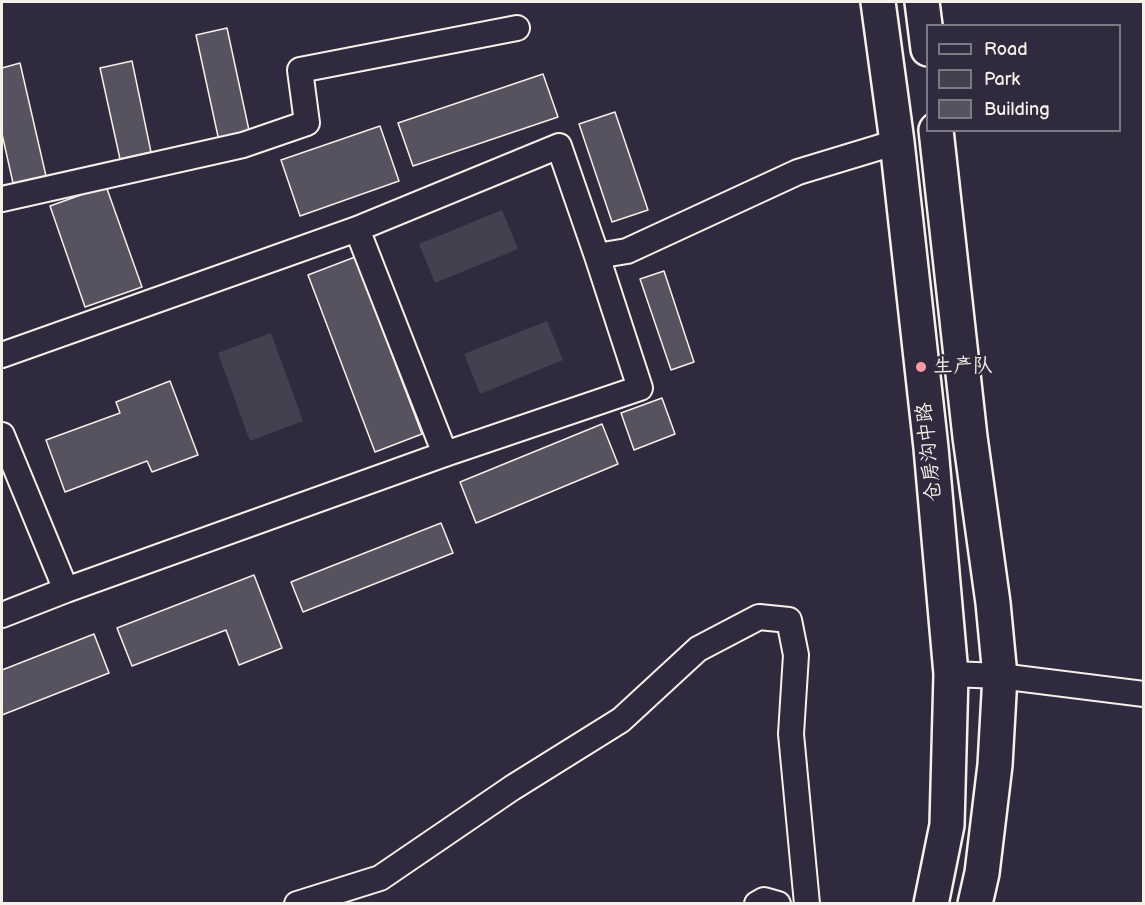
<!DOCTYPE html>
<meta charset="utf-8">
<style>
body{margin:0}
#map{position:relative;width:1145px;height:905px;overflow:hidden;background:#2f2a3d;font-family:"Balsamiq Sans",sans-serif}
canvas{display:block}
.frame{position:absolute;inset:0;border:3px solid #f4f1e8;pointer-events:none}
.legend{position:absolute;left:926px;top:24px;width:195px;height:108px;box-sizing:border-box;background:#2f2a3d;border:2px solid #7e7a81;margin:0;padding:8px 10px;list-style:none;font-size:18px;color:#f4f1e8}
.legend li{display:flex;align-items:center;gap:12px;height:30px}
.legend b{width:30px;border:2px solid #7e7a81}
</style>
<div id="map">
<canvas width="1145" height="905"></canvas>
<div class="frame"></div>
<ul class="legend">
<li><b style="height:8px;background:#2f2a3d"></b>Road</li>
<li><b style="height:16px;background:#454050"></b>Park</li>
<li><b style="height:16px;background:#56525f"></b>Building</li>
</ul>
</div>
<script>
const ctx = document.querySelector('canvas').getContext('2d');
ctx.lineJoin = 'round';
function fillPath(path, color) { ctx.fillStyle = color; ctx.fill(path, 'evenodd'); }
const poly = rows => new Path2D(rows.map(r => 'M' + r).join(''));
function trace(path, color, width, dash) { ctx.strokeStyle = color; ctx.lineWidth = width; ctx.lineCap = dash ? 'butt' : 'round'; ctx.setLineDash(dash || []); ctx.stroke(path); }
function drawText(font, color, halo, rows, align = 'center') {
  ctx.font = font + ' "Balsamiq Sans","LXGW WenKai TC",sans-serif'; ctx.lineWidth = 4.5; ctx.setLineDash([]); ctx.textBaseline = 'middle'; ctx.strokeStyle = halo; ctx.fillStyle = color; for (const [text, x, y, turn = 0] of rows) {
    ctx.save(); ctx.translate(x, y); ctx.rotate((+turn || 0) * Math.PI / 180); ctx.textAlign = isNaN(turn) ? turn : align; if (halo) ctx.strokeText(text, 0, 0); ctx.fillText(text, 0, 0); ctx.restore();
  }
}
const green = poly([
 [502,210,518,249,435,283,419,244],
 [547,321,563,360,480,394,464,354],
 [271,333,303,421,250,441,218,353]
]);
const building = poly([
 [227,28,250,135,219,141,196,35,227,28],
 [132,61,151,152,120,159,100,68,132,61],
 [20,63,46,176,13,183,2,134,2,68,20,63],
 [543,74,558,117,413,166,398,123,543,74],
 [615,112,648,210,612,222,579,124,615,112],
 [380,126,399,181,300,216,281,160,380,126],
 [106,186,142,287,85,307,50,206,106,186],
 [355,257,422,434,375,452,308,275,355,257],
 [664,271,694,362,671,370,640,279,664,271],
 [170,381,198,455,152,472,147,461,65,492,46,440,120,413,116,402,170,381],
 [662,398,675,434,634,450,621,413,662,398],
 [602,424,618,464,476,523,460,482,602,424],
 [441,523,453,553,303,612,291,582,441,523],
 [254,575,282,648,239,665,226,630,132,666,117,628,254,575],
 [94,634,109,673,2,715,2,670,94,634]
]);
const minor = poly([
 [2,199,243,145,307,123,300,70,517,28],
 [357,229,445,454],
 [597,256,627,251,798,172,897,142],
 [2,355,357,229,559,146,597,256,640,388,445,454,66,590,2,615],
 [2,435,66,590],
 [951,674,1000,676,1144,694],
 [297,904,380,878,512,788,621,720,698,649,759,617,789,620,796,655,791,734,807,904],
 [757,904,764,900,778,904]
]);
const highway = poly([
 [878,2,897,142,931,448,951,674,947,825,931,904],
 [922,2,928,49],
 [936,130,970,437,993,603,1000,676,995,765,982,873,975,904]
]);
const markers = [
 [921,367,6,"#ff9aa2"]
];
const poiNames = [
 ["生产队",933,367]
];
const streetNames = [
 ["仓房沟中路",930,452,-96]
];
fillPath(green, '#454050');
fillPath(building, '#56525f');
trace(building, '#f4f1e8', 1.5);
trace(minor, '#f4f1e8', 28);
trace(highway, '#f4f1e8', 38);
trace(minor, '#2f2a3d', 24);
trace(highway, '#2f2a3d', 33);
for (const [x, y, r, color] of markers) { const dot = new Path2D(); dot.arc(x, y, r, 0, 2 * Math.PI); ctx.fillStyle = color; ctx.fill(dot); trace(dot, '#2f2a3d', 2); }
drawText('20px', '#f4f1e8', '#2f2a3d', poiNames, 'left');
drawText('20px', '#f4f1e8', '#2f2a3d', streetNames);
</script>
